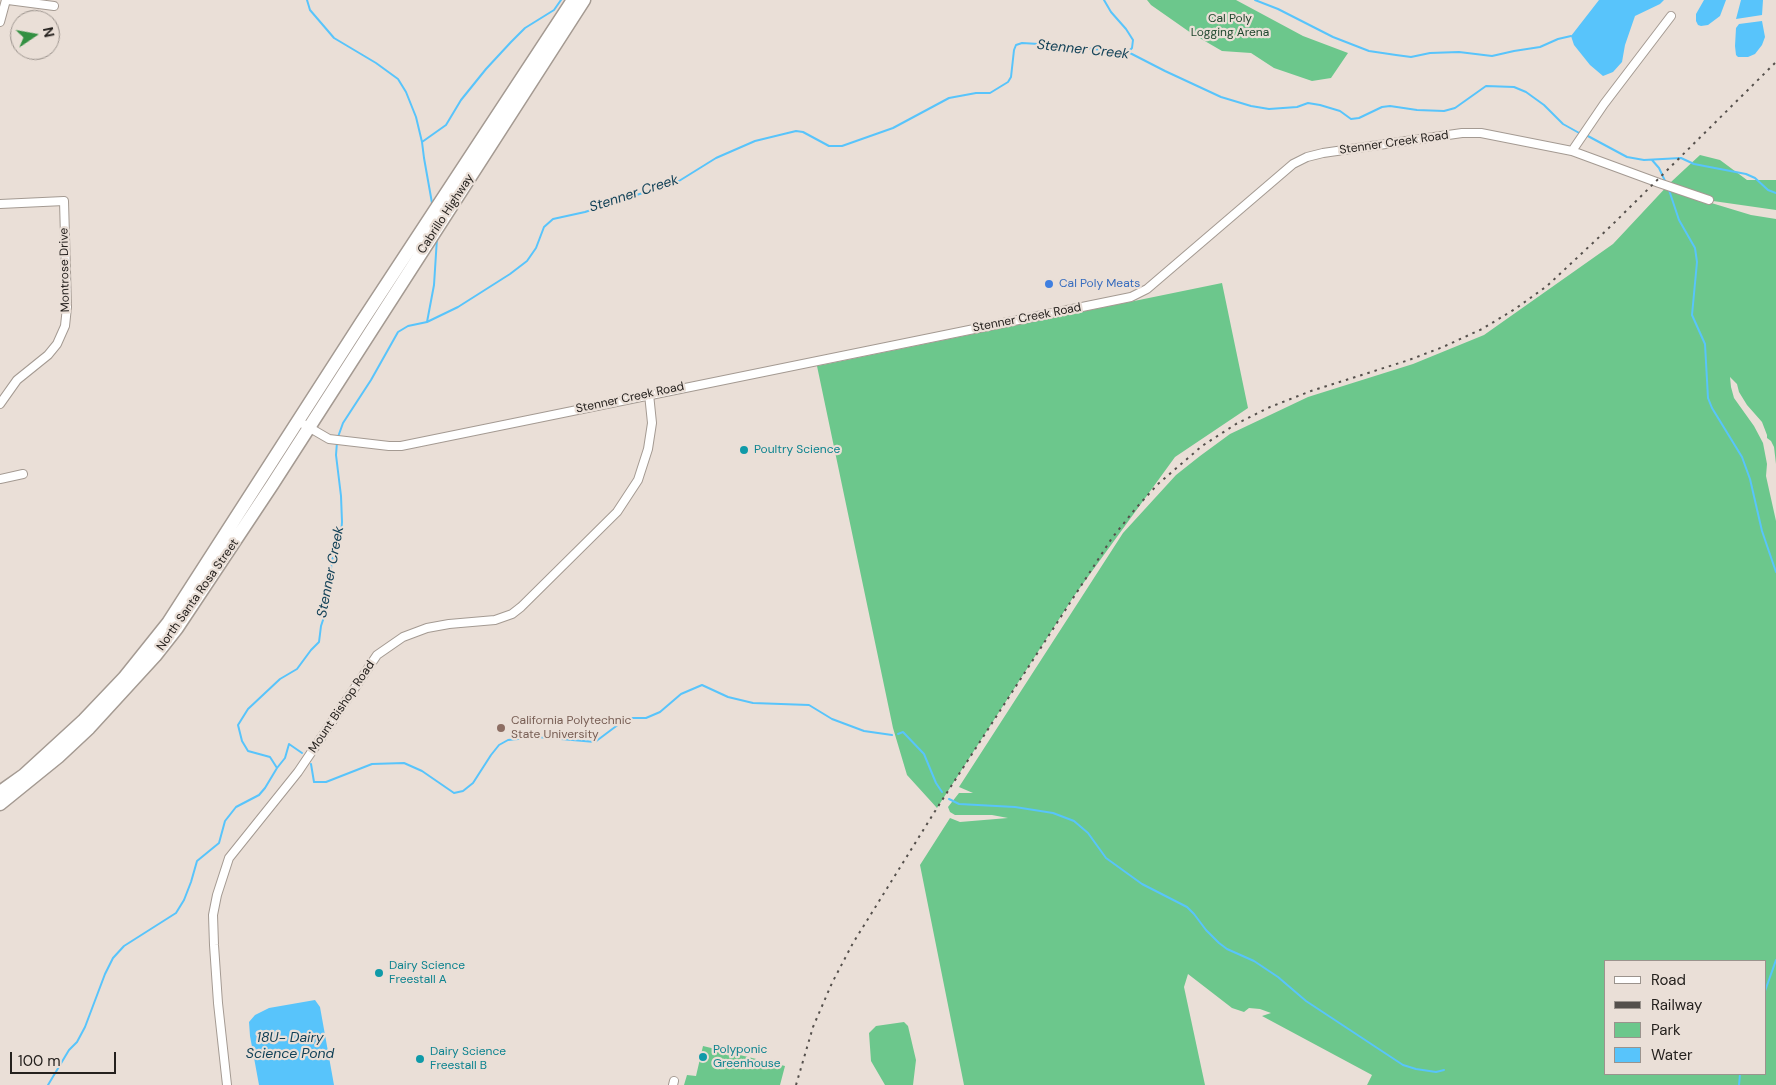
<!DOCTYPE html>
<style>
body{margin:0}
#map{position:relative;width:1776px;height:1085px;overflow:hidden;background:#eadfd7;font-family:"DM Sans",sans-serif}
canvas{display:block}
.legend{position:absolute;left:1604px;top:960px;width:162px;height:115px;box-sizing:border-box;background:#eadfd7;border:1px solid #9b938d;margin:0;padding:6px 9px;list-style:none;font-size:15px;color:#25211e}
.legend li{display:flex;align-items:center;gap:10px;height:25px}
.legend b{width:25px;border:1px solid #9b938d}
.north{position:absolute;left:10px;top:10px;width:50px;height:50px;box-sizing:border-box;background:#eadfd7;border:1px solid #9b938d;border-radius:50%;rotate:78deg;font-size:14px;font-weight:700;line-height:20px;text-align:center;color:#25211e}
.north::after{content:'';display:block;margin:auto;width:18px;height:22px;background:#339042;clip-path:polygon(50% 0,100% 100%,50% 72%,0 100%)}
.scale{position:absolute;left:10px;top:1052px;width:106px;height:22px;box-sizing:border-box;border:2px solid #25211e;border-top:0;padding-left:6px;font-size:15px;line-height:18px;white-space:nowrap;color:#25211e;-webkit-text-stroke:4px #eadfd7;paint-order:stroke}
</style>
<div id="map">
<canvas width="1776" height="1085"></canvas>
<ul class="legend">
<li><b style="height:6px;background:#fff"></b>Road</li>
<li><b style="height:6px;background:#55504c"></b>Railway</li>
<li><b style="height:14px;background:#6cc78c"></b>Park</li>
<li><b style="height:14px;background:#58c4fb"></b>Water</li>
</ul>
<div class="north">N</div>
<div class="scale">100 m</div>
</div>
<script>
const ctx = document.querySelector('canvas').getContext('2d');
ctx.lineJoin = 'round';
function fillPath(path, color) { ctx.fillStyle = color; ctx.fill(path, 'evenodd'); }
const poly = rows => new Path2D(rows.map(r => 'M' + r).join(''));
function trace(path, color, width, dash) { ctx.strokeStyle = color; ctx.lineWidth = width; ctx.lineCap = dash ? 'butt' : 'round'; ctx.setLineDash(dash || []); ctx.stroke(path); }
function drawText(font, color, halo, rows, align = 'center') {
  ctx.font = font + ' "DM Sans",sans-serif'; ctx.lineWidth = 4.5; ctx.setLineDash([]); ctx.textBaseline = 'middle'; ctx.strokeStyle = halo; ctx.fillStyle = color; for (const [text, x, y, turn = 0] of rows) {
    ctx.save(); ctx.translate(x, y); ctx.rotate((+turn || 0) * Math.PI / 180); ctx.textAlign = isNaN(turn) ? turn : align; if (halo) ctx.strokeText(text, 0, 0); ctx.fillText(text, 0, 0); ctx.restore();
  }
}
const green = poly([
 [1147,0,1236,0,1303,36,1348,53,1331,78,1312,81,1274,68,1251,53,1222,51,1191,33,1151,5],
 [1700,155,1720,160,1747,180,1776,180,1776,210,1713,201,1685,195,1751,215,1776,219,1776,464,1774,447,1771,441,1767,438,1767,435,1762,422,1747,405,1739,392,1737,384,1730,377,1731,387,1734,398,1754,426,1763,443,1767,464,1766,476,1776,521,1776,1085,1367,1085,1372,1075,1262,1016,1271,1013,1260,1009,1249,1008,1244,1012,1232,1008,1188,974,1184,987,1205,1085,964,1085,920,865,950,818,960,822,1008,818,992,815,955,815,950,812,948,807,959,793,973,793,959,787,1123,533,1176,475,1200,456,1230,434,1308,397,1413,364,1484,335,1613,244,1671,182],
 [1605,961,1765,961,1765,1074,1605,1074],
 [1222,283,1248,408,1175,457,1074,596,937,808,907,775,893,728,817,366],
 [904,1022,908,1026,916,1060,913,1085,885,1085,871,1061,869,1033,876,1026],
 [703,1046,785,1066,780,1085,684,1085,687,1075,696,1076]
]);
const water = poly([
 [1599,0,1664,0,1660,4,1635,16,1625,45,1622,62,1613,72,1603,76,1590,65,1574,45,1571,36],
 [1704,0,1726,0,1720,16,1708,25,1701,26,1698,25,1696,21,1696,14],
 [1741,0,1763,0,1762,15,1736,19],
 [1762,21,1765,37,1762,45,1755,54,1748,57,1738,57,1736,55,1735,46,1736,28,1739,24],
 [315,1000,320,1007,334,1085,259,1085,250,1036,249,1022,255,1015,269,1008]
]);
const stream = poly([
 [307,0,310,10,334,38,376,63,398,79,406,92,416,117,422,142,424,158,432,203],
 [1104,0,1111,12,1126,29,1133,40,1132,48,1128,52],
 [1255,0,1278,9,1333,37,1369,51,1396,55,1411,57,1430,53,1459,52,1492,56,1514,51,1540,47,1558,39,1571,36],
 [1586,135,1627,157,1644,160,1681,158,1694,164,1746,174,1755,178,1768,190,1776,193],
 [422,142,446,125,461,100,486,69,511,42,525,28,554,10,561,0],
 [1652,160,1659,168,1666,183],
 [1669,190,1679,220,1695,248,1697,262,1692,315,1705,344,1708,398,1712,408,1742,457,1750,479,1762,531,1776,572],
 [427,322,434,285,437,238],
 [338,437,343,423,371,380,398,332,408,326,427,322,458,307,510,274,527,261,536,248,544,227,553,219,585,212,679,181,716,158,755,141,796,131,803,132,829,146,842,146,893,128,949,98,976,93,990,93,1008,82,1011,77,1014,50,1016,45,1022,43,1073,46,1122,53,1128,52,1165,71,1221,97,1251,106,1269,109,1297,107,1308,103,1320,105,1340,111,1351,119,1359,118,1382,107,1390,106,1417,110,1444,111,1455,108,1486,86,1514,87,1526,92,1544,105,1563,124,1581,134],
 [898,734,903,732,924,754,936,783,942,792],
 [311,764,314,782,326,782,372,764,404,763,422,771,454,793,463,791,473,783,491,755,499,745,508,740,538,737,595,742,619,724,630,718,646,718,660,712,681,694,702,685,728,697,753,703,809,705,832,719,864,731,892,735],
 [277,768,270,757,248,751,242,741,238,725,248,709,280,679,297,669,311,650,319,642,321,626,326,611,332,560,341,535,342,522,341,496,336,455,337,442],
 [949,799,959,804,1015,807,1053,813,1074,821,1088,833,1106,858,1142,884,1187,907,1194,914,1206,930,1219,943,1227,949,1254,961,1278,977,1306,1001,1403,1065,1416,1069,1436,1072,1444,1070],
 [1765,991,1776,960],
 [48,1085,69,1050,77,1042,85,1027,105,974,113,958,124,946,176,913,184,900,191,882,197,861,219,843,225,821,236,807,259,795,265,788,277,768,285,758,289,744,302,753],
 [1739,1085,1740,1074]
]);
const minor = poly([
 [8,0,54,6],
 [0,22,6,0],
 [1572,151,1604,104,1671,16],
 [0,204,64,201,67,307,65,326,57,344,48,355,17,380,0,404],
 [298,421,329,439,389,446,401,446,1131,297,1147,289,1293,164,1307,157,1323,153,1462,133,1481,133,1572,151,1659,183,1709,200],
 [0,479,23,474],
 [227,1085,218,1003,214,945,213,915,217,895,229,858,298,772,377,655,403,637,427,628,449,624,495,620,512,614,521,607,617,512,638,480,648,449,652,423,649,394],
 [673,1085,674,1081]
]);
const trunk = poly([
 [0,792,24,775,84,720,124,678,168,623,361,323,573,0],
 [0,804,58,757,89,728,155,656,177,628,272,485,584,0]
]);
const rail = poly([
 [796,1085,813,1027,832,983,853,943,937,808,1112,538,1136,508,1158,484,1202,446,1236,424,1270,407,1311,391,1409,360,1443,347,1482,329,1515,309,1547,286,1612,225,1776,62]
]);
const markers = [
 [1049,284,5,"#3f7fe0"],
 [744,450,5,"#0f9aa8"],
 [501,728,5,"#8d6e63"],
 [379,973,5,"#0f9aa8"],
 [703,1057,5,"#0f9aa8"],
 [420,1059,5,"#0f9aa8"]
];
const parkNames = [
 ["Cal Poly",1230,19],
 ["Logging Arena",1230,33]
];
const streetNames = [
 ["Stenner Creek Road",1394,143,-8],
 ["Cabrillo Highway",446,214,-57],
 ["Montrose Drive",65,270,-91],
 ["Stenner Creek Road",1027,318,-11],
 ["Stenner Creek Road",630,398,-12],
 ["North Santa Rosa Street",198,595,-55],
 ["Mount Bishop Road",342,707,-56]
];
const shopNames = [
 ["Cal Poly Meats",1059,284]
];
const cultureNames = [
 ["Poultry Science",754,450],
 ["Dairy Science",389,966],
 ["Freestall A",389,980],
 ["Polyponic",713,1050],
 ["Greenhouse",713,1064],
 ["Dairy Science",430,1052],
 ["Freestall B",430,1066]
];
const educationNames = [
 ["California Polytechnic",511,721],
 ["State University",511,735]
];
const waterNames = [
 ["Stenner Creek",1083,50,6],
 ["Stenner Creek",634,194,-18],
 ["Stenner Creek",331,572,-79],
 ["18U- Dairy",290,1038],
 ["Science Pond",290,1054]
];
fillPath(green, '#6cc78c');
fillPath(water, '#58c4fb');
trace(stream, '#58c4fb', 2);
trace(minor, '#a49a92', 10);
trace(trunk, '#a49a92', 15);
trace(minor, '#fff', 8);
trace(trunk, '#fff', 12);
trace(rail, '#55504c', 2, [2.5, 5]);
for (const [x, y, r, color] of markers) { const dot = new Path2D(); dot.arc(x, y, r, 0, 2 * Math.PI); ctx.fillStyle = color; ctx.fill(dot); trace(dot, '#eadfd7', 2); }
drawText('12px', '#20472e', '#eadfd7', parkNames);
drawText('12px', '#25211e', '#eadfd7', streetNames);
drawText('12px', '#366cbe', '#eadfd7', shopNames, 'left');
drawText('12px', '#0d838f', '#eadfd7', cultureNames, 'left');
drawText('12px', '#785e54', '#eadfd7', educationNames, 'left');
drawText('italic 14px', '#124157', '#eadfd7', waterNames);
</script>
